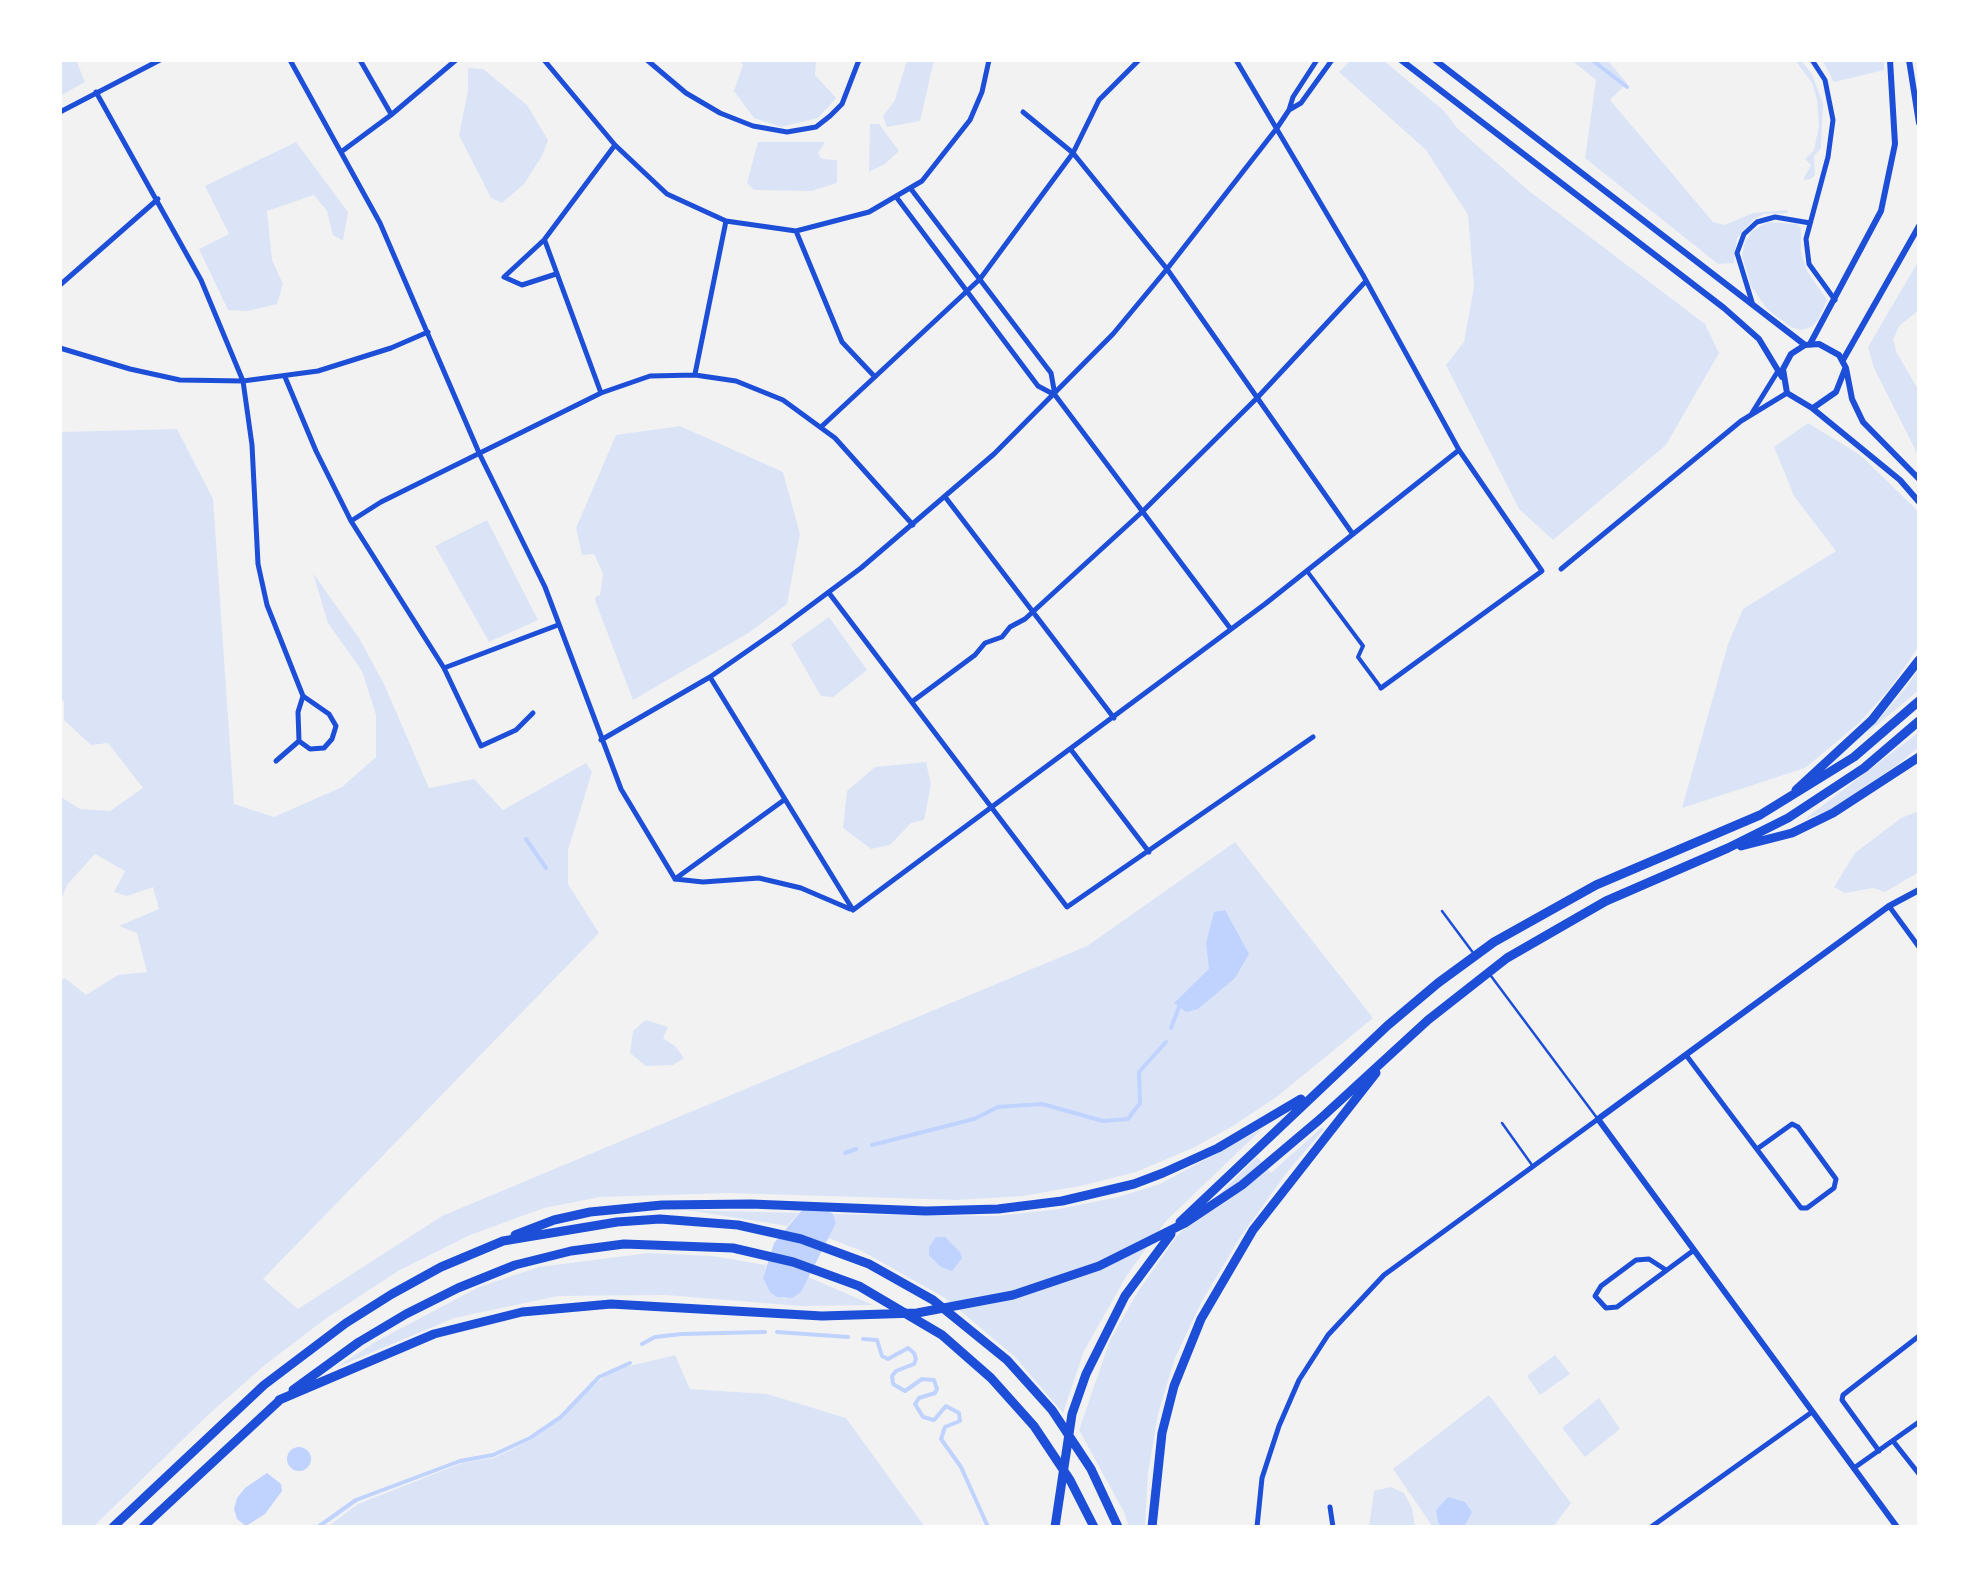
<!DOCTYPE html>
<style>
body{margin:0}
#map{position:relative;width:1979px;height:1587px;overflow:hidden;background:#f2f2f2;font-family:"Source Sans 3",sans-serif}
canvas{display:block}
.frame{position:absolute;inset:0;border:62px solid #fff;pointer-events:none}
</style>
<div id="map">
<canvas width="1979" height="1587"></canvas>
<div class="frame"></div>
</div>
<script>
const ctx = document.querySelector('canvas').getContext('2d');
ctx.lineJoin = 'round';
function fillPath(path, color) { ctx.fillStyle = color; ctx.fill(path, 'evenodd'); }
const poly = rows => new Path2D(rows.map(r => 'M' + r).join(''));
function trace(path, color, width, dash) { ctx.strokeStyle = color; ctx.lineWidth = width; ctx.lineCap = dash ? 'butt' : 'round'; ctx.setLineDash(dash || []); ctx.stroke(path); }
const green = poly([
 [60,60,76,60,85,82,60,96],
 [739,60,816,60,815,75,836,98,818,118,806,121,781,127,754,118,734,91,743,65],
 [907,60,934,60,920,121,887,127,883,116,895,100],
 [1351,60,1383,60,1444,111,1458,129,1529,191,1705,324,1719,353,1666,445,1553,540,1519,509,1446,365,1464,342,1474,287,1468,215,1426,150,1339,72],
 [1571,60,1607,60,1627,83,1610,100,1713,222,1725,225,1753,213,1787,210,1788,213,1764,214,1754,219,1737,238,1734,263,1718,264,1585,158,1596,80],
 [1795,60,1801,60,1812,74,1823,104,1821,148,1814,156,1815,175,1811,179,1803,180,1811,165,1805,159,1814,150,1819,126,1817,99,1812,83],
 [1822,60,1884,60,1884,70,1834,82],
 [468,68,483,69,527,105,548,140,542,156,524,184,502,203,491,198,459,135,468,91],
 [870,124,879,124,899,151,885,164,869,172],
 [296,142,348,212,343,241,333,235,327,211,314,195,267,211,272,260,283,284,277,304,248,311,228,310,199,249,229,234,205,186],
 [758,142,825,142,818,153,822,159,837,160,837,183,811,191,754,190,747,183],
 [1768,222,1797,224,1801,228,1801,252,1807,271,1827,300,1818,320,1811,327,1801,330,1791,327,1767,309,1751,286,1742,255,1745,242,1752,231],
 [1919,260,1919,310,1899,326,1893,340,1897,353,1919,391,1919,457,1874,368,1868,347],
 [1808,423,1860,455,1919,512,1919,646,1891,687,1859,723,1805,768,1682,808,1728,644,1743,609,1836,551,1794,496,1774,447],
 [680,426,783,472,800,534,787,604,750,632,633,700,596,603,595,597,600,595,603,574,594,554,582,555,576,528,616,435],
 [177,429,213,499,234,804,274,817,342,787,376,757,376,715,362,671,328,623,313,573,359,638,384,684,429,788,474,779,503,810,586,763,592,772,568,850,568,884,599,933,263,1279,298,1309,442,1216,1087,946,1235,842,1373,1018,1278,1096,1231,1127,1193,1148,1136,1172,1085,1185,1024,1196,957,1200,729,1193,600,1197,544,1208,470,1235,398,1271,328,1317,266,1364,208,1415,93,1527,60,1527,60,981,65,978,86,995,118,975,147,972,137,933,119,926,159,909,153,887,127,896,114,892,125,871,95,854,67,885,60,903,60,765,61,797,80,809,110,811,143,788,108,743,91,745,64,720,64,702,60,697,60,432],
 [487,520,538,620,489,642,435,546],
 [829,617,867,670,833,697,821,696,791,644],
 [1919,669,1919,690,1866,734,1904,690],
 [1919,732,1919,747,1897,765,1828,811,1805,819],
 [926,762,931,785,924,820,911,823,890,845,871,849,843,828,847,791,875,767],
 [1919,811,1919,872,1885,892,1873,888,1845,893,1834,887,1855,853,1901,818],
 [646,1020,668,1027,663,1038,676,1047,684,1058,673,1065,646,1066,630,1053,633,1031],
 [1322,1127,1324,1129,1288,1171,1241,1236,1202,1301,1175,1358,1158,1414,1148,1473,1145,1527,1129,1527,1124,1512,1079,1430,1110,1340,1139,1290,1176,1237,1257,1157,1271,1173],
 [1263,1128,1165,1222,1127,1275,1084,1351,1063,1413,1014,1356,945,1298,862,1251,828,1238,836,1223,833,1214,997,1216,1059,1209,1118,1197,1160,1184],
 [687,1210,799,1213,787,1226],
 [648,1253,713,1256,766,1265,763,1278,784,1299,801,1291,808,1277,873,1305,800,1306,666,1295,558,1296,454,1318,335,1368,377,1341,479,1287,539,1267],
 [675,1355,690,1389,767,1394,846,1418,925,1527,327,1527,358,1504,462,1463,494,1458,531,1440,563,1418,588,1390,613,1370],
 [1555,1355,1570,1374,1540,1395,1527,1376],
 [1489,1395,1571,1503,1553,1527,1433,1527,1393,1469],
 [1599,1398,1620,1429,1585,1457,1562,1428],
 [1391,1487,1404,1493,1412,1508,1415,1527,1369,1527,1374,1491]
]);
const water = poly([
 [1225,910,1249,954,1235,978,1198,1009,1186,1012,1174,1003,1209,969,1206,943,1214,912],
 [821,1206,833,1214,836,1223,801,1292,792,1298,777,1297,770,1292,763,1278,774,1243,804,1208],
 [936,1237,945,1237,960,1252,962,1258,952,1271,941,1267,929,1255,929,1247],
 '287 1459a12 12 0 1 1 24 0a12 12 0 1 1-24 0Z',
 [267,1473,281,1484,282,1491,265,1514,246,1526,237,1519,234,1509,237,1498,245,1488],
 [1448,1497,1465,1502,1472,1512,1464,1527,1442,1527,1438,1522,1436,1510]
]);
const stream = poly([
 [1592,60,1627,87],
 [526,839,546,868],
 [1171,1028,1179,1007],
 [872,1145,974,1119,998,1107,1042,1104,1103,1121,1128,1119,1140,1103,1139,1072,1166,1042],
 [845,1153,856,1149],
 [777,1332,848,1337],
 [863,1339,877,1340,882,1356,888,1359,908,1348,914,1353,916,1359,914,1364,896,1371,892,1376,893,1384,905,1391,922,1379,934,1380,937,1389,935,1393,919,1398,915,1404,923,1417,934,1420,946,1406,959,1413,960,1421,945,1427,941,1439,961,1467,988,1527],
 [642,1344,655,1337,682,1334,765,1332],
 [318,1527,356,1500,460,1461,493,1455,530,1438,561,1417,599,1377,630,1363]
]);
const service = poly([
 [1442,911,1474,954],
 [1491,976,1597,1118],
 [1502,1123,1532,1165]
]);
const pedestrian = poly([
 [1307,571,1363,646,1358,657,1381,688]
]);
const minor = poly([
 [290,60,380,223,480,455,545,587,621,789,675,879],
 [360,60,391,114],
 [544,60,615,145,667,194,726,221,796,231,869,212,922,181,970,120,982,92,989,60],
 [647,60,686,93,720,113,753,126,787,132,816,127,830,116,842,104,859,60],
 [1236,60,1363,275,1459,450,1542,571,1381,688],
 [1812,60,1825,80,1833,120,1828,157,1806,239,1809,264,1835,300],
 [96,92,201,280,243,381,252,445,258,564,267,605,303,696,298,712,299,741,310,749,324,748,332,739,336,726,329,714,303,696],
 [1289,110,1301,103,1332,60],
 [60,112,160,60],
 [1023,112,1073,153,1167,269,1352,533],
 [341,152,391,115,456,60],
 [911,189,1051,373,1055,395,1230,628],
 [897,198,1038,386,1055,395],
 [796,231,842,342,875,377],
 [545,241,601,393],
 [556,274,522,285,504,277,544,240,615,145],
 [60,285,158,199],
 [1752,302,1737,253,1744,234,1757,222,1775,217,1810,223],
 [60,348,130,369,180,380,243,381,318,371,391,348,428,332],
 [695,374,726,221],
 [285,377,316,451,351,521,444,668,481,746,516,730,533,713],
 [1752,413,1778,371],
 [821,427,980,279,1073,153,1099,100,1139,60],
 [946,498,1114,718],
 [351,521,381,502,601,393,650,376,695,375,736,381,783,400,835,438,913,525],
 [1561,569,1741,421,1787,393],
 [829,593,1067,907,1313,737],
 [444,668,558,625],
 [710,677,853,910],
 [913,701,975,655,985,643,1002,637,1010,627,1025,619,1143,511,1257,398,1366,281],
 [601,740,710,677,779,629,861,568,994,454,1113,334,1167,269,1277,128,1289,110,1293,97,1317,60],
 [1072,751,1149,852],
 [276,761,299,741],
 [675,879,703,882,759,878,801,888,850,909],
 [675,879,784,800],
 [1889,906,1919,947],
 [853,910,1265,604,1459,450],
 [1686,1055,1801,1208,1807,1208,1834,1188,1836,1179,1798,1127,1792,1124,1757,1149],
 [1666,1270,1649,1259,1636,1260,1601,1286,1595,1296,1606,1308,1617,1307,1694,1250],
 [1893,1441,1919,1474],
 [1879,1451,1842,1400,1843,1395,1919,1336],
 [1854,1468,1919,1422],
 [1330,1507,1333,1527],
 [1257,1527,1262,1478,1279,1426,1299,1380,1328,1335,1384,1275,1598,1119],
 [1651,1527,1812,1412]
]);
const tertiary = poly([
 [1909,60,1919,123],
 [1810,344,1881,211,1895,144,1890,60],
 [1843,360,1919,226],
 [1897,1527,1598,1119,1889,906,1919,890]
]);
const secondary = poly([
 [1401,60,1724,308,1759,339,1782,377],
 [1435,60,1805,345],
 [1813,408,1836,392,1845,369],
 [1919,479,1863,422,1852,399,1846,368,1839,355,1819,344,1805,345,1791,354,1783,369,1787,393,1812,408,1900,480,1919,502]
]);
const motorway = poly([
 [1796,790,1872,720,1919,660],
 [1741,846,1792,833,1833,813,1919,757],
 [1180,1222,1387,1026,1438,983,1494,942,1596,885,1760,815,1854,757,1919,701],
 [515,1235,554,1220,590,1212,662,1205,751,1204,926,1211,998,1209,1062,1201,1134,1184,1163,1173,1218,1148,1301,1099],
 [293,1390,359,1342,406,1314,458,1288,515,1265,571,1251,624,1244,733,1248,793,1262,859,1286,942,1335,991,1378,1034,1426,1070,1480,1094,1527],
 [279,1400,434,1334,522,1312,611,1304,822,1316,917,1313,1013,1295,1099,1266,1185,1223,1242,1185,1319,1120,1428,1020,1507,958,1606,901,1728,848,1788,818,1864,768,1919,721],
 [113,1527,264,1385,346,1323,392,1294,441,1267,503,1241,617,1222,660,1219,738,1225,801,1239,869,1264,933,1300,1007,1360,1052,1410,1091,1469,1118,1527],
 [143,1527,281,1399],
 [1055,1527,1072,1414,1086,1374,1125,1296,1171,1234],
 [1152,1527,1162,1433,1174,1386,1201,1319,1253,1230,1376,1073]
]);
fillPath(green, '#dbe4f7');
fillPath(water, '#bfd3fe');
trace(stream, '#bfd3fe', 4);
trace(service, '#1d4ed8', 2.5);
trace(pedestrian, '#1d4ed8', 4);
trace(minor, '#1d4ed8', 5);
trace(tertiary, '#1d4ed8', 6);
trace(secondary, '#1d4ed8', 6);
trace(motorway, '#1d4ed8', 9);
</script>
